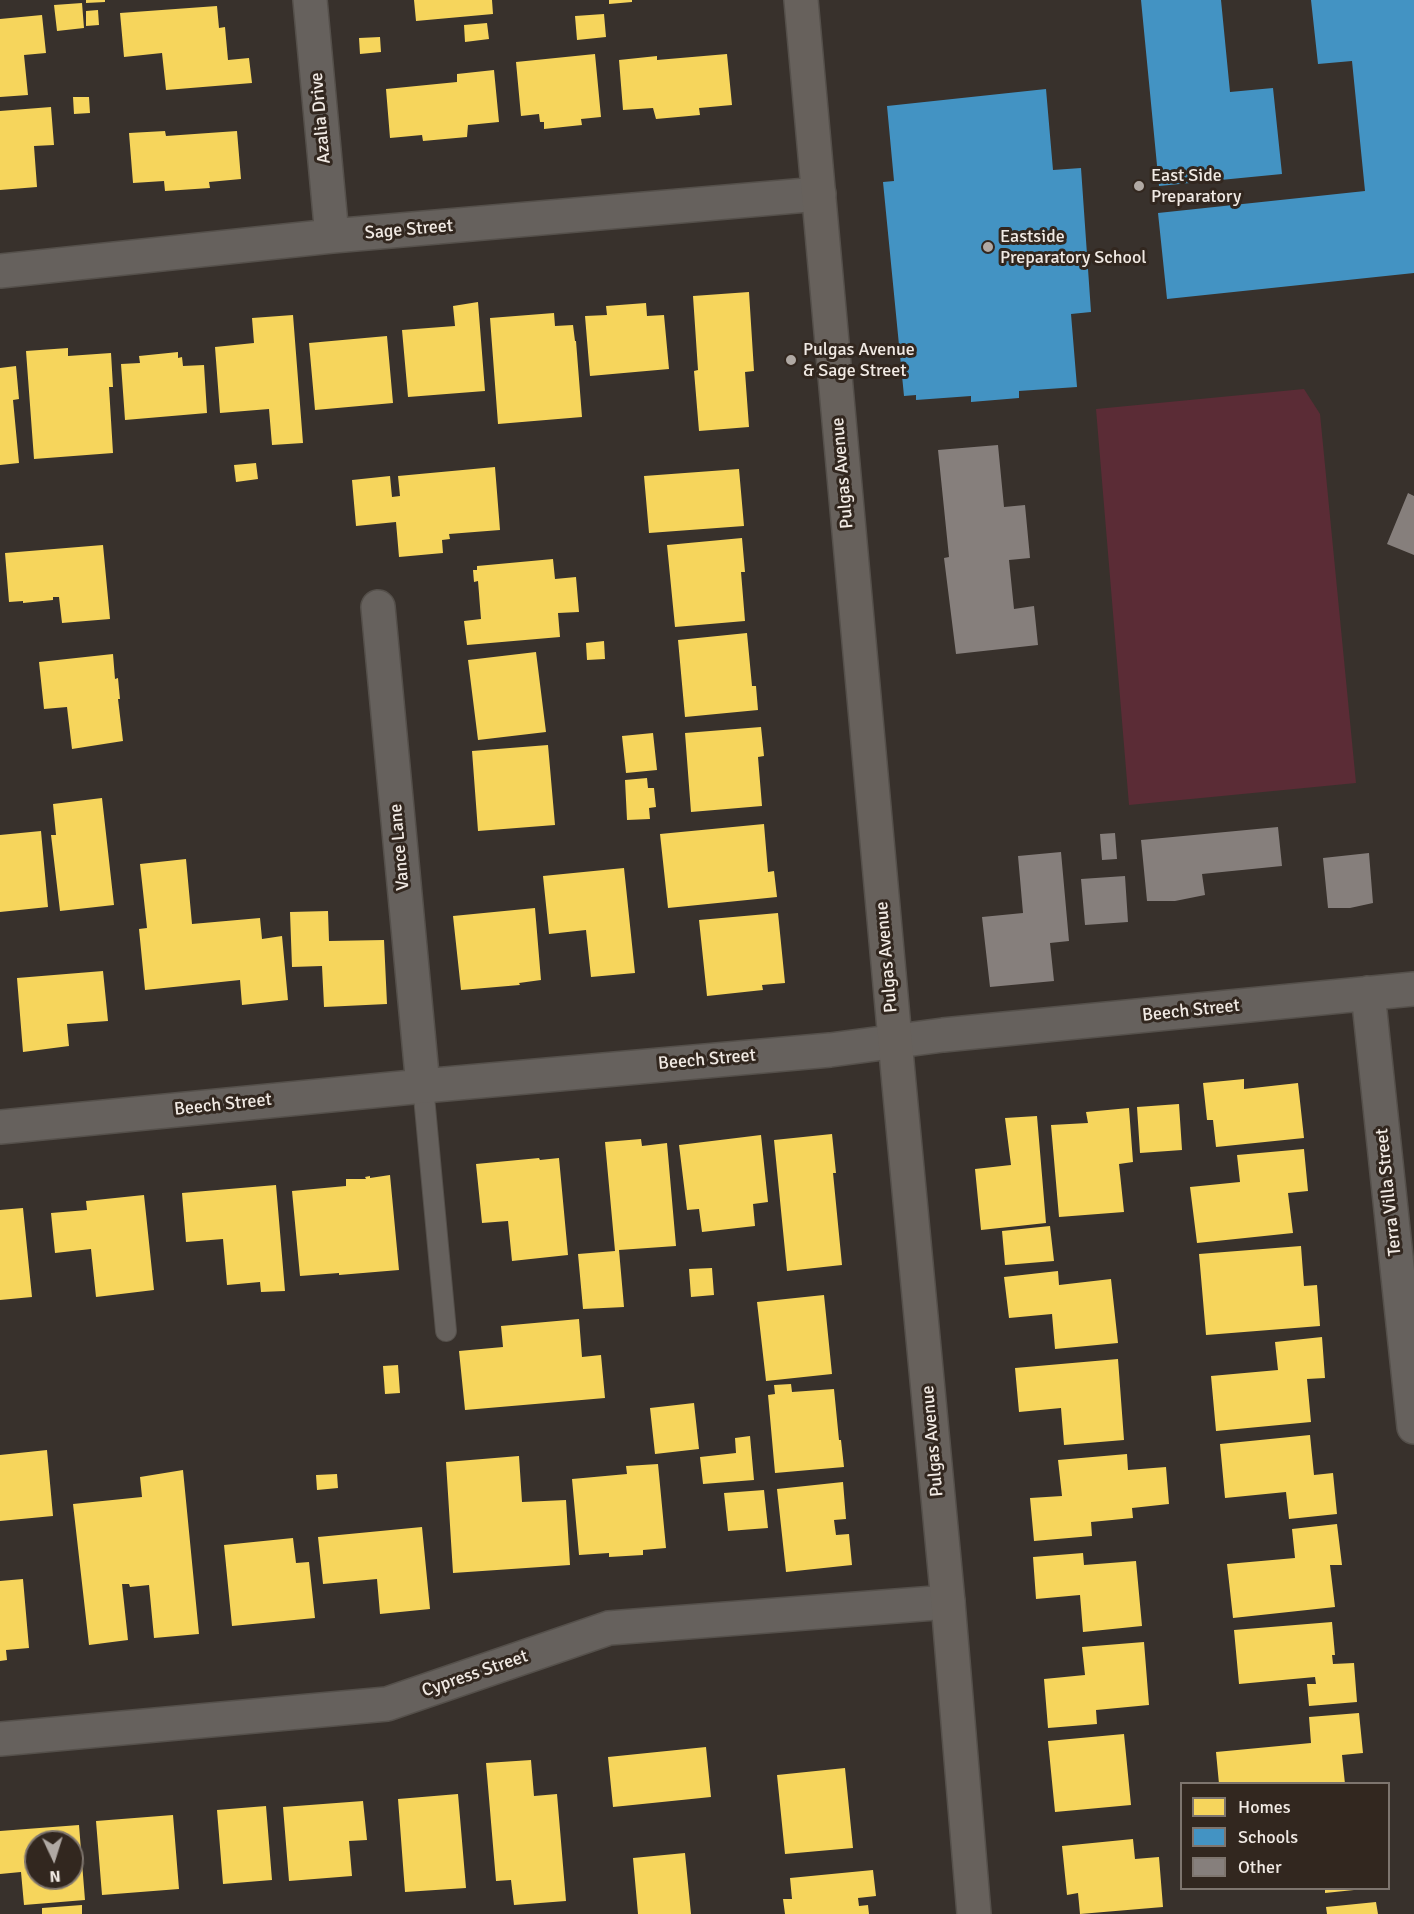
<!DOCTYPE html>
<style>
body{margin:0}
#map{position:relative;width:1414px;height:1914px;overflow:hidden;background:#38312c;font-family:Signika,sans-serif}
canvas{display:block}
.legend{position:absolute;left:1180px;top:1782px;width:210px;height:108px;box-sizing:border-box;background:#32271f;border:2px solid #7e756e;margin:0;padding:8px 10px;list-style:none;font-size:18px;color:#f1eae4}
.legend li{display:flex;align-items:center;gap:12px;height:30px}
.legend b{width:30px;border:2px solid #7e756e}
.north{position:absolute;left:24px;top:1830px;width:60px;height:60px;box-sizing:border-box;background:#32271f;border:2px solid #7e756e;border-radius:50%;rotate:176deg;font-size:16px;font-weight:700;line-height:24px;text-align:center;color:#f1eae4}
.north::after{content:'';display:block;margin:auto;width:21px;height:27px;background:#b0a9a4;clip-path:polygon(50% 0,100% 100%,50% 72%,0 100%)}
</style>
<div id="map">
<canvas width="1414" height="1914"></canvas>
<ul class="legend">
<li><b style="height:16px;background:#f6d55c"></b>Homes</li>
<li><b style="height:16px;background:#4393c3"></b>Schools</li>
<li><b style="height:16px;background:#867f7c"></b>Other</li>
</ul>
<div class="north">N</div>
</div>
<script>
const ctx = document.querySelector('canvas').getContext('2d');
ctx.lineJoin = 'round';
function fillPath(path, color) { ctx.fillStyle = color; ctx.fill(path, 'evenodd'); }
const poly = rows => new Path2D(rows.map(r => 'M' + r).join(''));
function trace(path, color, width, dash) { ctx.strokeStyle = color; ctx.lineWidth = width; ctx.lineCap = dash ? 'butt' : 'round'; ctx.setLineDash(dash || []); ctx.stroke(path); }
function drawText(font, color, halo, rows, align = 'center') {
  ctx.font = font + ' Signika,sans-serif'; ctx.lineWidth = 6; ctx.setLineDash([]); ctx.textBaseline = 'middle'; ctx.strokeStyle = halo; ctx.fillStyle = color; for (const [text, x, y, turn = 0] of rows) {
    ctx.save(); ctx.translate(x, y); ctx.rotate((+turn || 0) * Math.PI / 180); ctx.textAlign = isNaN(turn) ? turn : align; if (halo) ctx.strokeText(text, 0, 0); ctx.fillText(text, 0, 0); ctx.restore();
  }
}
const green = poly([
 [1304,389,1320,414,1356,783,1129,805,1096,409]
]);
const homes = poly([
 [86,0,105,0,105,2,86,3],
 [414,0,492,0,493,14,416,21],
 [609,0,632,0,632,2,609,4],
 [82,3,84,28,57,31,54,5],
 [217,6,219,28,225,27,228,60,249,58,252,83,166,90,162,53,124,57,120,13],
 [98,10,99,25,86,26,86,11],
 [604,14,606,37,577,40,575,16],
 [42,15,46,53,24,55,28,95,0,97,0,19],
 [487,23,489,39,465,42,464,25],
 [380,37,381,52,360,54,359,38],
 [595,54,601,117,581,119,582,125,544,129,544,122,540,122,539,114,521,116,516,62],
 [727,54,732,105,699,108,700,115,656,119,653,108,623,110,619,60,657,56,657,60],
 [494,70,499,122,468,125,467,137,423,141,422,135,390,138,386,89,457,82,457,74],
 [73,97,89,97,90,113,74,114],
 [51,107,54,145,34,146,37,187,0,190,0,111],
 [165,131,166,136,237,131,241,179,209,182,210,188,165,191,164,181,133,183,129,133],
 [749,292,754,371,745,372,749,427,699,431,694,371,698,370,693,296],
 [478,302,485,391,408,397,402,330,455,326,453,306],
 [646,303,647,316,664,315,669,369,590,376,585,316,607,315,606,306],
 [554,313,555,326,573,325,575,341,576,341,582,417,498,424,490,318],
 [293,315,303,443,272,445,269,409,220,413,215,347,254,343,252,318],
 [387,336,393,403,315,410,309,343],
 [68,348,68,356,111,353,113,387,109,387,113,453,34,459,26,351],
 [178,352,178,358,182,357,183,366,204,365,207,413,125,420,121,364,140,363,139,356],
 [16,366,19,399,13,400,19,463,0,465,0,368],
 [256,463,258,479,236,482,234,465],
 [495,467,500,530,449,534,450,539,442,540,443,553,399,557,396,522,356,526,352,480,390,476,392,497,400,496,398,476],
 [739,469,744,526,649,533,644,476],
 [742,538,745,572,741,572,745,621,675,627,667,545],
 [103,545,110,619,62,623,59,597,53,597,53,600,23,603,23,601,9,602,5,553],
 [553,559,555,579,576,577,579,612,558,613,560,637,467,645,464,621,481,619,478,581,474,582,473,570,477,570,477,566],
 [747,633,752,686,756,686,758,710,685,717,678,640],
 [604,641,605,659,587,660,586,643],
 [536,652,546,732,478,740,468,660],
 [113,654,115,679,118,678,120,699,118,699,123,741,72,749,67,707,44,709,39,662],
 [761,727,764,756,758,757,762,806,691,812,685,733],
 [653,733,657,770,626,773,622,736],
 [548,745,555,825,478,831,472,751],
 [647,778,648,788,654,788,656,807,649,808,650,819,627,820,625,780],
 [102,798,114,905,60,911,51,835,56,835,53,804],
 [764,824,768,872,774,871,777,897,668,908,660,834],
 [41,831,48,907,0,912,0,835],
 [186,859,192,924,260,918,262,939,282,936,288,1000,242,1005,240,980,145,990,139,929,147,928,140,864],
 [624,868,635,973,591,977,586,930,549,934,543,876],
 [535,908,541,980,519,983,520,985,461,990,453,916],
 [328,911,329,941,384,940,387,1004,324,1007,322,966,292,967,290,912],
 [778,913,785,983,762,985,763,990,707,996,699,920],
 [103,971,108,1021,67,1024,69,1046,23,1052,17,978],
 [1244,1079,1244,1089,1298,1083,1304,1138,1216,1147,1213,1120,1207,1120,1203,1083],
 [1179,1104,1182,1150,1140,1153,1137,1107],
 [1129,1108,1133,1162,1119,1164,1124,1212,1059,1217,1051,1125,1088,1123,1086,1112],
 [1037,1116,1046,1223,981,1230,975,1169,1011,1165,1005,1118],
 [832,1134,836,1173,833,1173,842,1265,787,1271,774,1140],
 [761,1135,768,1202,753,1204,755,1226,702,1232,699,1209,687,1210,679,1145],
 [641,1139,642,1146,667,1143,676,1246,619,1250,624,1307,583,1309,578,1254,615,1251,605,1142],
 [1304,1149,1308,1191,1288,1193,1293,1233,1197,1243,1190,1187,1240,1182,1237,1155],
 [539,1158,540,1160,559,1158,568,1255,512,1261,508,1221,482,1223,476,1164],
 [390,1175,399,1270,339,1275,339,1273,300,1276,292,1191,346,1186,346,1179,366,1179,365,1177,370,1176,370,1178],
 [276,1185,285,1291,261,1292,260,1282,227,1285,223,1239,186,1242,182,1193],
 [144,1195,154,1290,96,1297,91,1249,55,1253,51,1213,87,1210,86,1201],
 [23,1208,32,1297,0,1300,0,1210],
 [1050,1226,1054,1261,1005,1265,1002,1231],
 [1301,1246,1304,1286,1317,1285,1320,1326,1206,1335,1199,1254],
 [712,1268,714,1295,691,1297,689,1269],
 [1058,1271,1059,1285,1111,1279,1118,1343,1055,1349,1052,1314,1009,1318,1004,1277],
 [824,1295,832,1374,766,1381,757,1302],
 [579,1319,582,1357,601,1355,605,1398,465,1410,459,1351,503,1347,501,1326],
 [1322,1337,1325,1378,1307,1379,1311,1422,1216,1431,1211,1376,1278,1370,1275,1342],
 [1118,1359,1124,1440,1064,1445,1061,1408,1019,1412,1015,1368],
 [398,1365,400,1393,385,1394,383,1366],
 [791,1384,792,1392,834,1389,839,1440,841,1440,844,1467,775,1473,768,1395,775,1394,774,1385],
 [694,1403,699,1449,655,1454,650,1408],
 [1310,1435,1314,1475,1333,1473,1337,1514,1289,1519,1286,1492,1225,1498,1220,1444],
 [750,1436,754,1480,703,1484,700,1457,736,1453,735,1438],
 [47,1450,53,1516,0,1521,0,1455],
 [1127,1454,1128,1470,1166,1467,1169,1504,1132,1508,1133,1518,1091,1522,1092,1536,1034,1541,1030,1498,1062,1496,1058,1460],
 [519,1456,522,1502,566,1500,570,1565,453,1573,446,1462],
 [658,1464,666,1548,643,1550,643,1555,609,1557,609,1553,579,1555,572,1479,627,1474,626,1466],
 [183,1470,199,1634,154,1638,149,1585,130,1587,129,1584,122,1584,128,1640,89,1645,73,1504,142,1497,140,1477],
 [337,1474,338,1488,317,1490,316,1475],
 [843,1482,846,1519,834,1520,836,1535,849,1534,852,1565,786,1572,777,1489],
 [764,1490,768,1528,728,1531,724,1493],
 [1337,1524,1342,1565,1330,1565,1335,1607,1233,1618,1227,1564,1295,1558,1292,1529],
 [422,1527,430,1609,380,1614,377,1579,323,1584,318,1537],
 [293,1538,296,1563,309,1562,315,1618,232,1626,224,1545],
 [1083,1553,1084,1565,1136,1561,1142,1626,1083,1632,1080,1595,1036,1599,1033,1557],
 [23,1579,29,1648,6,1650,7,1660,0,1661,0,1581],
 [1332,1622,1335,1655,1332,1655,1333,1664,1354,1663,1357,1702,1309,1706,1307,1684,1316,1684,1315,1677,1239,1684,1234,1630],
 [1144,1642,1149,1705,1096,1710,1097,1724,1048,1728,1044,1679,1085,1675,1082,1647],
 [1359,1713,1363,1753,1342,1755,1345,1784,1219,1784,1216,1752,1311,1743,1309,1717],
 [1124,1734,1131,1805,1055,1812,1048,1741],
 [706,1747,711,1797,613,1807,608,1757],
 [531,1760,534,1796,557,1794,566,1901,514,1905,511,1880,496,1881,486,1763],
 [845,1768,853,1848,785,1854,777,1775],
 [458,1794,466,1888,405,1892,398,1799],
 [363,1801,367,1840,349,1841,352,1876,289,1881,283,1807],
 [266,1806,272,1880,223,1884,217,1810],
 [173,1815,179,1889,102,1895,96,1821],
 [79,1825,85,1900,24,1905,21,1872,0,1874,0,1831],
 [36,1842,72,1842,72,1878,36,1878],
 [1133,1839,1135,1859,1159,1857,1163,1907,1080,1914,1078,1893,1067,1895,1062,1846],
 [685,1853,691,1914,638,1914,633,1858],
 [873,1870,876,1896,858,1898,859,1906,868,1905,869,1914,785,1914,783,1899,792,1899,790,1878],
 [1325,1888,1354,1888,1354,1890,1325,1893],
 [1376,1902,1378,1914,1327,1914,1326,1907],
 [82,1905,82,1914,42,1914,42,1908]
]);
const schools = poly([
 [1141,0,1221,0,1230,92,1273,88,1282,174,1159,186],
 [1311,0,1414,0,1414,273,1167,299,1158,213,1365,191,1352,61,1318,64],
 [1046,89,1053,170,1081,168,1091,312,1071,314,1077,387,1019,391,1019,398,971,402,971,396,916,400,916,395,904,396,883,182,894,181,887,106]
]);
const building = poly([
 [998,445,1004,507,1025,505,1030,558,1009,560,1014,609,1034,606,1038,645,956,654,944,558,949,557,938,450],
 [1408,493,1414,496,1414,555,1387,544],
 [1278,827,1282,866,1202,874,1205,895,1175,901,1147,901,1141,840],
 [1115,833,1117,859,1102,860,1100,834],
 [1061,852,1069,941,1050,943,1054,981,990,987,982,917,1023,913,1018,856],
 [1369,853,1373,903,1350,908,1328,908,1323,858],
 [1125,876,1128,922,1085,925,1081,879]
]);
const lane = poly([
 [423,1086,446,1331]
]);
const street = poly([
 [310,0,332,236],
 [0,271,332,236,819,194],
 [378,607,423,1086],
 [1368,993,1414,1427],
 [0,1127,423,1086,830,1050,943,1035,1414,989],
 [0,1739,387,1704,609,1628,948,1602]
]);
const secondary = poly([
 [801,0,899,1084,948,1602,974,1914]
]);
const markers = [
 [1139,186,6,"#b0a9a4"],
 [988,247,6,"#b0a9a4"],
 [791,360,6,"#b0a9a4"]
];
const streetNames = [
 ["Azalia Drive",321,118,-95],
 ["Sage Street",409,230,-5],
 ["Pulgas Avenue",843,473,-95],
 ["Vance Lane",400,847,-95],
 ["Pulgas Avenue",887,957,-95],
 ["Beech Street",1191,1011,-6],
 ["Beech Street",707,1060,-5],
 ["Beech Street",223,1105,-6],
 ["Terra Villa Street",1389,1192,-96],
 ["Pulgas Avenue",933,1441,-95],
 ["Cypress Street",475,1674,-19]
];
const poiNames = [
 ["East Side",1151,176],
 ["Preparatory",1151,197],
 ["Eastside",1000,237],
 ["Preparatory School",1000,258],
 ["Pulgas Avenue",803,350],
 ["& Sage Street",803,371]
];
fillPath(green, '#5b2c36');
fillPath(homes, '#f6d55c');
fillPath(schools, '#4393c3');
fillPath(building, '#867f7c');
trace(lane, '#55504b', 22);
trace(street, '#55504b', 36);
trace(secondary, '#55504b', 36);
trace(lane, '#66615d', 20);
trace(street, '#66615d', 33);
trace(secondary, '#67615c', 33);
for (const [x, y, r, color] of markers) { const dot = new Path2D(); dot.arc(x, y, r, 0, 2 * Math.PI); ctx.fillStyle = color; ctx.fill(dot); trace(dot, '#32271f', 2); }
drawText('18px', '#f1eae4', '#32271f', streetNames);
drawText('18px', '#f1eae4', '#32271f', poiNames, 'left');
</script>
